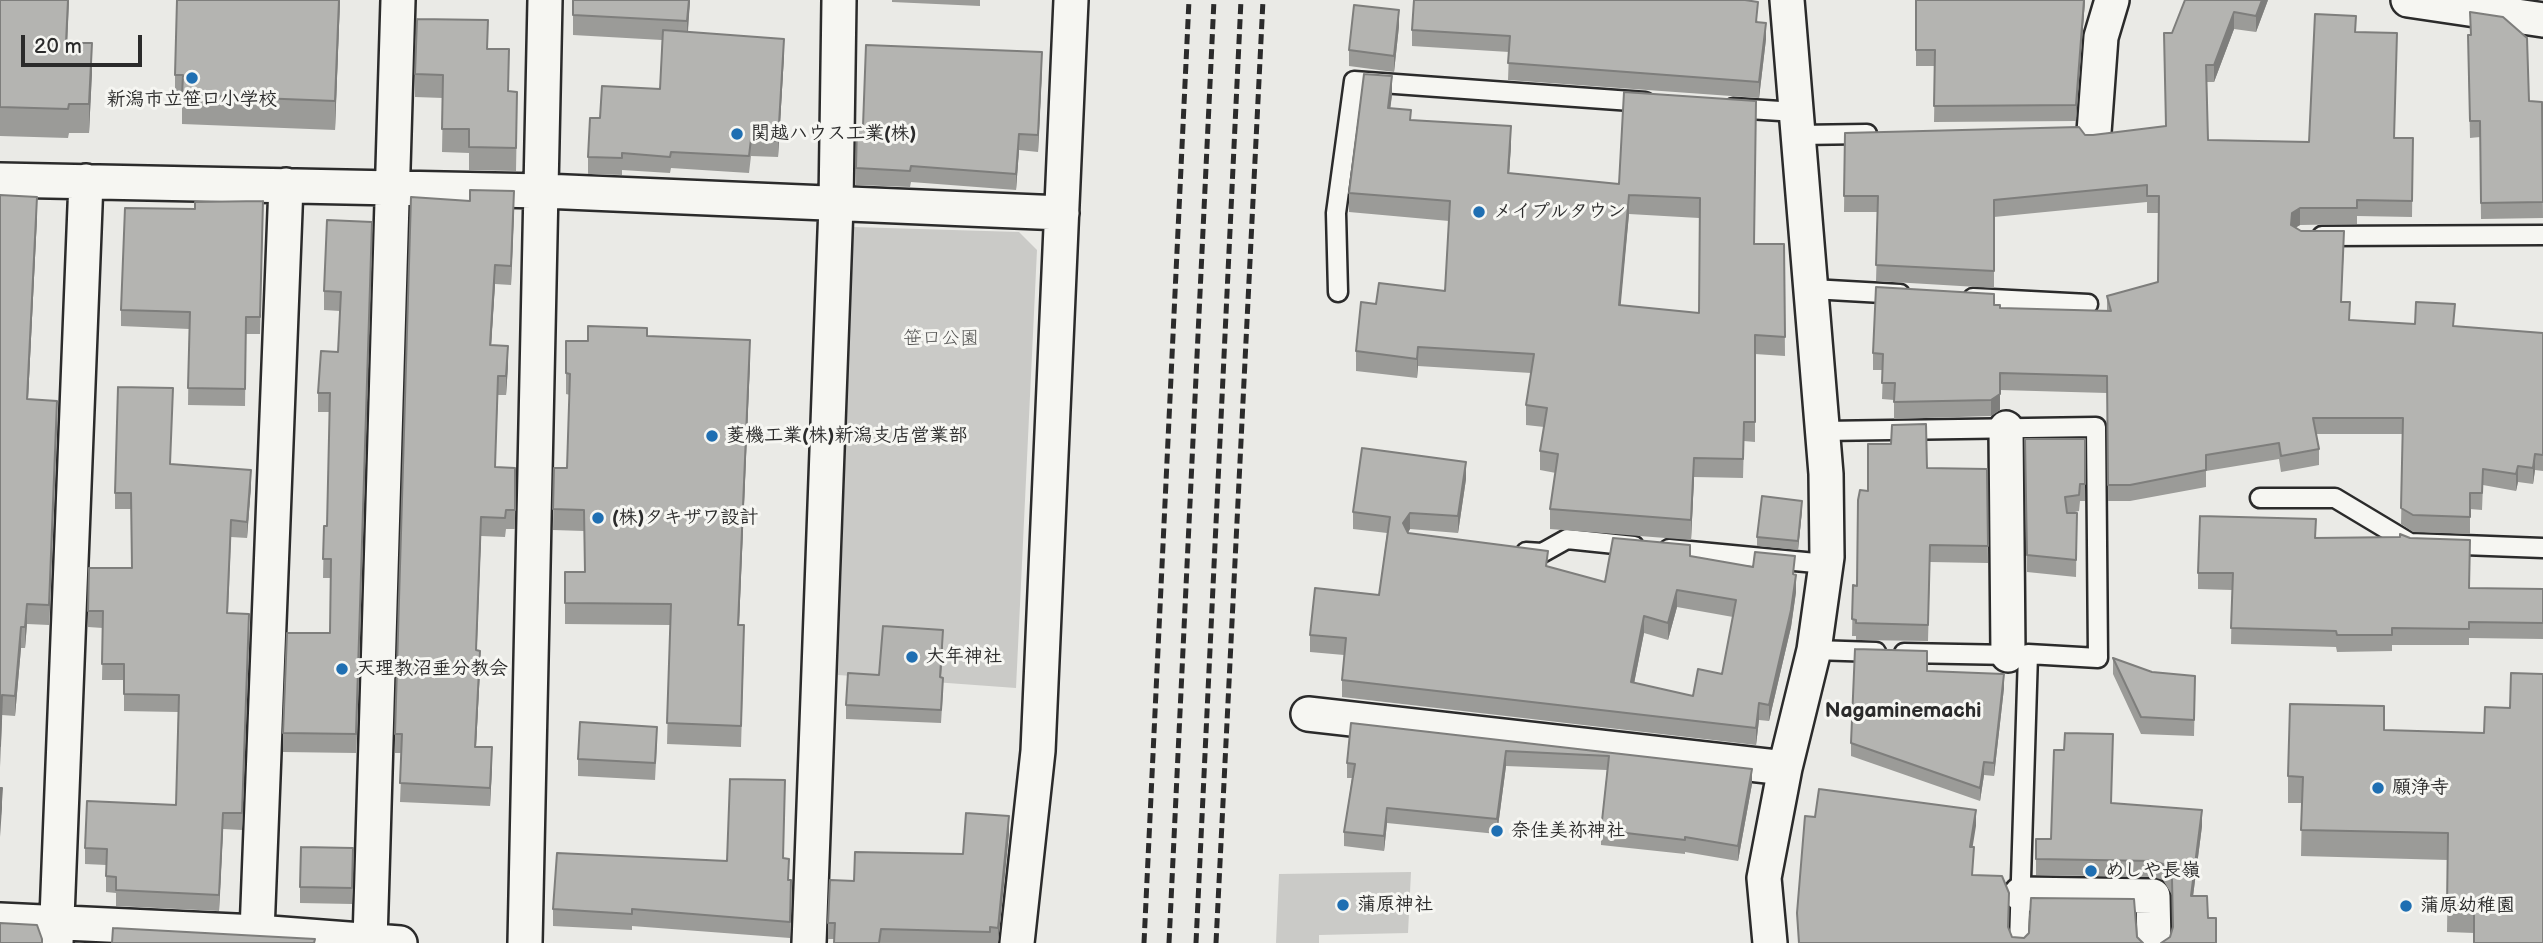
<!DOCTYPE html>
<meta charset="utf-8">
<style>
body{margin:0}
#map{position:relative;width:2543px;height:943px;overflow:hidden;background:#eaeae6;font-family:"Balsamiq Sans",sans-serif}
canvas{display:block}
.scale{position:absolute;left:21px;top:35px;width:121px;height:32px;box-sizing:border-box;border:4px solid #2b2b2b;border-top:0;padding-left:9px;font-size:21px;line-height:24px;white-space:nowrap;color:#2b2b2b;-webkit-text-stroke:5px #f6f6f2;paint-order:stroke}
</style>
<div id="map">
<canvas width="2543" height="943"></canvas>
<div class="scale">20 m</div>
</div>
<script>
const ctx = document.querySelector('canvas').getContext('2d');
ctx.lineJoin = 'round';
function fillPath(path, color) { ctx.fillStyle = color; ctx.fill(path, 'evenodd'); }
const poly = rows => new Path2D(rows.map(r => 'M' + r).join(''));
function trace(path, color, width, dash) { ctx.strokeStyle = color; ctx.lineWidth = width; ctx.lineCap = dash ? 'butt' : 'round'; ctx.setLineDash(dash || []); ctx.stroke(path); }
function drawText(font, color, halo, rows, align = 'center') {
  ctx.font = font + ' "Balsamiq Sans","Klee One",sans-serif'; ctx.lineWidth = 6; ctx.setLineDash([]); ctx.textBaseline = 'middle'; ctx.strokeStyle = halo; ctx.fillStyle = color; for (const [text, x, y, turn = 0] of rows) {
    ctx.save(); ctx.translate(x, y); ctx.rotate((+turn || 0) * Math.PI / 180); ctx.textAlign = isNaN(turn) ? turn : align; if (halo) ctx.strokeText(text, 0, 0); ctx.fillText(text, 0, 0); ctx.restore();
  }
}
const green = poly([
 [853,227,1019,232,1037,250,1016,688,838,675],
 [1411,872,1408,933,1319,935,1319,943,1276,943,1279,874]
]);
const lane = poly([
 [1733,108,1796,112],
 [1798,135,1867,134],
 [2322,236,2543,235],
 [1812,289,1900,294],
 [1338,292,1336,213,1354,81,1645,102],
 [1973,298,2088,304],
 [1823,431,2096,427,2098,658,2028,654,2019,943],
 [2260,498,2335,498,2410,543,2543,548],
 [1669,549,1826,564],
 [1526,552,1542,553,1567,539,1634,546],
 [1814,650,1876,652],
 [1904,653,2013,655]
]);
const street = poly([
 [2408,0,2543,20],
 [2094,132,2101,37,2112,0],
 [0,180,543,191,1062,213],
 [2006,428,2008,655],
 [1308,714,1785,768],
 [2021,894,2153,896,2154,943],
 [0,920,257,932,400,943],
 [257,932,286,185],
 [370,941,398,0],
 [56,943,86,181],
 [525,943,545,0],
 [809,943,836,205,839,0],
 [1017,943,1038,751,1071,0],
 [1770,943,1764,878,1785,768,1814,650,1827,557,1826,474,1787,0]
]);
const rail = poly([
 [1144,943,1189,0],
 [1169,943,1214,0],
 [1196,943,1241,0],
 [1216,943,1263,0]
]);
const wall = poly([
 [0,0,67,43,92,72,89,133,69,133,68,138,0,136],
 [340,0,335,130,182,124,182,104,175,104,175,75],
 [690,0,688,32,784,55,778,157,751,156,749,173,671,168,670,173,622,170,622,175,588,174,588,157,600,118,660,89,662,40,573,35,573,15],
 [892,0,980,0,980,6,892,2],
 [1912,0,2085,0,2076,121,1934,122,1935,66,1916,66,1916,0],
 [2268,0,2256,32,2234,29,2214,82,2207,82,2208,140,2309,142,2356,32,2394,138,2413,138,2412,217,2357,216,2357,224,2300,225,2296,227,2301,231,2344,247,2341,302,2350,320,2454,326,2543,333,2543,471,2535,470,2533,484,2518,482,2516,491,2483,485,2482,510,2470,509,2470,534,2413,532,2401,524,2403,434,2316,434,2319,449,2319,465,2281,472,2279,459,2206,471,2206,487,2130,501,2108,501,2107,393,2000,390,2000,410,1991,416,1894,419,1894,400,1882,399,1883,370,1873,370,1873,353,1994,305,2000,308,2107,311,2107,296,2158,282,2159,213,2147,213,2147,202,1994,217,1994,288,1876,281,1878,212,1844,212,1845,133,2093,135,2166,126,2172,33],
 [1748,1,1766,39,1759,98,1508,80,1509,52,1412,46,1412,30],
 [2470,12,2529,101,2542,102,2543,218,2481,219,2480,137,2470,138,2468,51,2471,35],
 [1399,26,1394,72,1349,66,1349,50],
 [487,49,509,91,517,115,516,171,469,170,469,153,442,152,443,98,415,97,415,74],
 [1042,68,1038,152,1019,150,1016,190,911,182,910,187,856,185,856,168,863,126],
 [1624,92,1755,244,1784,244,1785,356,1755,354,1755,442,1744,441,1743,478,1694,477,1691,540,1550,529,1550,509,1556,473,1540,470,1540,451,1544,427,1526,425,1526,405,1531,373,1418,366,1417,378,1356,371,1356,351,1376,304,1445,291,1449,221,1349,212,1349,193,1392,95,1390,108,1411,120,1511,145,1509,173,1619,184],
 [1629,214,1699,218,1699,313,1620,305],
 [0,195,37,217,28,399,57,421,49,625,27,624,25,648,21,648,15,716,2,715],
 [411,197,514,210,511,285,495,284,491,345,508,365,506,395,498,395,495,467,515,468,515,529,506,529,505,537,481,536,476,650,480,669,476,747,492,766,490,806,400,802,402,753,395,753,395,734],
 [263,218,260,334,246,334,245,406,188,405,189,329,121,326,121,310],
 [372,241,356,753,283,752,283,733,330,633,331,578,323,578,324,526,327,526,330,412,318,412,318,393,338,352,340,311,324,310,324,291],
 [647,336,750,361,739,625,744,646,741,747,667,744,670,625,565,624,565,572,585,572,584,531,553,530,554,468,567,468,570,395,566,394,566,341,588,341],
 [2025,439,2085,439,2085,501,2080,501,2079,511,2071,513,2077,513,2076,577,2027,572],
 [171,464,251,486,247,538,231,537,228,613,249,630,242,830,223,829,219,911,116,906,116,893,106,892,106,865,85,864,85,848,176,805,178,712,124,711,124,680,102,680,103,628,88,627,88,611,132,568,131,509,115,509,115,493],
 [1927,468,1987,469,1988,563,1930,562,1928,641,1856,640,1856,636,1852,636,1853,585,1857,586,1868,491],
 [1466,479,1458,533,1410,529,1408,533,1548,567,1605,582,1690,556,1795,575,1796,592,1791,627,1769,721,1759,720,1756,745,1342,697,1342,680,1344,655,1310,652,1310,635,1379,595,1387,533,1353,529,1353,512],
 [1677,607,1733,617,1722,674,1693,696,1634,683,1644,633,1668,640],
 [1802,510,1798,550,1757,546,1757,537],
 [2316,538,2469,588,2543,589,2543,639,2469,638,2469,645,2392,645,2392,651,2337,652,2336,647,2231,644,2232,590,2198,589,2198,573],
 [943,644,941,678,943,691,941,723,846,719,846,705,879,675],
 [2113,658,2195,692,2194,736,2141,734,2113,674],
 [1927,671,2004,688,1994,776,1984,775,1980,801,1851,756,1851,743],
 [2543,674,2474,933,2447,932,2448,860,2301,856,2302,803,2288,803,2288,776,2384,730,2484,733],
 [1351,723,1752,769,1752,784,1738,861,1685,852,1685,854,1601,845,1601,830,1607,770,1506,766,1497,834,1387,823,1384,851,1344,846,1344,832,1352,778,1347,778,1347,763],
 [657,744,655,780,578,776,578,759],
 [2112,803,2202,826,2193,896,2208,918,2170,937,2173,928,2172,895,2163,880,2153,877,2036,875,2036,839,2051,839],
 [1009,833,998,943,834,943,834,939,828,939,828,923,854,881,963,854],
 [353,848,352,904,300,903,300,887],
 [784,858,791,896,790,938,632,926,632,930,553,926,553,909,727,861]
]);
const shadedWall = poly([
 [68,0,69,0,66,72,66,43],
 [339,0,340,0,335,130,335,101],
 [689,0,690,0,687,41,687,21],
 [2084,0,2085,0,2076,121,2076,105],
 [2262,0,2268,0,2256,32,2256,16],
 [1399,10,1399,26,1394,72,1394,56],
 [2234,12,2234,29,2214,82,2214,65],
 [1766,23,1766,39,1759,98,1759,82],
 [784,39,784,55,778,157,778,141],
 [92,43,92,72,89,133,89,104],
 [1042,52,1042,68,1038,152,1038,135],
 [1392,76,1392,95,1388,127,1388,108],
 [1511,126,1511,145,1508,192,1508,173],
 [1019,134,1019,150,1016,190,1016,174],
 [514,191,514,210,511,285,511,266],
 [1629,195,1629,214,1619,324,1619,305],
 [37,197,37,217,27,419,27,399],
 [2300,208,2300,225,2292,230,2291,241,2292,213],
 [372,222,372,241,356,753,356,734],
 [495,265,495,284,490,364,490,345],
 [750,340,750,361,738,646,738,625],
 [508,346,508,365,506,395,506,376],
 [1418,347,1418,366,1417,378,1417,359],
 [2000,394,2000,410,1991,416,1991,400],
 [57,401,57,421,49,625,49,605],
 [2535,454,2535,470,2533,484,2533,468],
 [1694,458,1694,477,1691,540,1691,520],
 [1466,462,1466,479,1458,533,1458,516],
 [2518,466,2518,482,2516,491,2516,474],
 [251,470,251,486,247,538,247,522],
 [1802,501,1802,510,1798,550,1798,541],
 [1410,513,1410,529,1403,540,1403,523],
 [481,517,481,536,476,669,476,650],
 [1796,575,1796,592,1791,627,1769,721,1769,705],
 [1677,590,1677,607,1668,640,1668,623],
 [27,604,27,624,25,648,25,627],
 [249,614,249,630,242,830,242,813],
 [1644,616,1644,633,1631,699,1631,682],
 [21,627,21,648,15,716,15,696],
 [943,630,943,644,940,691,940,677],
 [480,651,480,669,475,765,475,747],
 [2004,674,2004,688,1994,776,1994,763],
 [2,695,2,715,0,767,0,746],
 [1759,703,1759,720,1756,745,1756,728],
 [492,747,492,766,490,806,490,788],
 [1506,751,1506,766,1497,834,1497,819],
 [1984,762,1984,775,1980,801,1980,788],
 [1752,769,1752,784,1738,861,1738,846],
 [2,788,2,808,0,837,0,816],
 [1387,808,1387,823,1384,851,1384,836],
 [1976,810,1976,826,1970,863,1970,847],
 [2202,810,2202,826,2191,912,2191,896],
 [223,813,223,829,219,911,219,895],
 [1009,816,1009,833,998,943,998,928]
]);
const building = poly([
 [0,0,68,0,66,43,92,43,89,104,69,104,68,109,0,107,0,0],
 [177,0,339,0,335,101,182,95,183,75,175,75,177,0],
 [573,0,689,0,687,21,573,15,573,0],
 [1414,0,1745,0,1758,2,1756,22,1766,23,1759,82,1508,63,1510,36,1412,30,1414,0],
 [1916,0,2084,0,2076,105,1934,106,1935,50,1916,50,1916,0],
 [2185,0,2262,0,2256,16,2234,12,2214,65,2206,65,2208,140,2309,142,2315,14,2356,16,2355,32,2397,33,2394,138,2413,138,2412,201,2357,200,2357,208,2300,208,2292,213,2291,225,2301,231,2344,231,2341,302,2350,302,2349,320,2415,324,2416,302,2455,304,2453,326,2543,333,2543,455,2535,454,2533,468,2518,466,2516,474,2483,469,2482,493,2470,493,2470,517,2413,515,2401,508,2403,418,2313,418,2319,449,2281,456,2279,443,2206,455,2206,470,2130,485,2108,485,2107,376,2000,373,2000,394,1991,400,1894,402,1895,383,1882,383,1883,354,1873,353,1876,287,1994,294,1994,305,2000,305,2000,308,2111,311,2107,296,2158,282,2159,196,2147,196,2147,185,1994,200,1994,271,1876,265,1878,196,1844,196,1845,133,2079,127,2085,135,2093,135,2166,126,2164,33,2172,33,2185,0],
 [1354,5,1399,10,1394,56,1349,50,1354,5],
 [2470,12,2503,17,2527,38,2529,101,2542,102,2543,202,2481,203,2480,121,2470,121,2468,35,2471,35,2470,12],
 [417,19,488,20,487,49,509,49,508,91,517,92,516,148,469,147,469,129,442,129,443,75,415,74,417,19],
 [663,30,784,39,778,141,751,139,749,156,671,152,670,157,622,153,622,158,588,157,590,118,600,118,602,86,660,89,663,30],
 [866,45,1042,52,1038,135,1019,134,1016,174,911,166,910,171,856,168,857,125,863,126,866,45],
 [1364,74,1392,76,1388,108,1411,110,1410,120,1511,126,1508,173,1619,184,1624,92,1756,101,1754,244,1784,244,1785,337,1755,335,1755,422,1744,422,1743,459,1694,458,1691,520,1550,509,1558,454,1540,451,1547,408,1526,405,1534,354,1418,347,1417,359,1356,351,1361,302,1376,304,1379,283,1445,291,1450,201,1349,193,1364,74],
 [1629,195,1700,198,1699,313,1619,305,1629,195],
 [470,190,514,191,511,266,495,265,490,345,508,346,506,376,498,376,495,467,515,468,515,510,506,510,505,518,481,517,476,650,480,651,475,747,492,747,490,788,400,783,402,734,395,734,411,197,470,201,470,190],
 [0,195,37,197,27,399,57,401,49,605,27,604,25,627,21,627,15,696,2,695,0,746,0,195],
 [263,201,260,317,246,317,245,389,188,388,190,312,121,310,125,208,195,209,195,202,263,201],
 [327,220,372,222,356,734,283,733,287,633,330,633,331,559,323,559,324,526,327,526,330,393,318,393,321,351,338,352,341,292,324,291,327,220],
 [588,326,647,328,647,336,750,340,738,625,744,625,741,726,667,723,671,604,565,603,565,572,585,572,584,510,553,509,554,468,567,468,570,374,566,373,566,341,588,341,588,326],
 [118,387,173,388,170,464,251,470,247,522,231,520,227,613,249,614,242,813,223,813,219,895,116,890,116,877,106,876,107,849,85,848,87,801,176,805,179,695,124,694,124,664,102,664,103,611,88,611,89,568,132,568,131,493,115,493,118,387],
 [1926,424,1927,468,1987,469,1988,546,1930,545,1928,625,1856,623,1856,620,1852,619,1853,585,1857,586,1858,500,1860,490,1868,491,1868,444,1891,444,1892,425,1926,424],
 [2025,439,2085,439,2085,484,2080,484,2079,495,2065,497,2067,513,2077,513,2076,560,2027,555,2025,439],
 [1362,448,1466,462,1458,516,1410,513,1403,523,1408,533,1548,551,1546,566,1605,582,1613,538,1690,545,1690,556,1753,567,1755,552,1795,556,1793,574,1796,575,1791,610,1769,705,1759,703,1756,728,1342,680,1346,638,1310,635,1315,588,1379,595,1390,517,1353,512,1362,448],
 [1677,590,1736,600,1722,674,1698,669,1693,696,1631,682,1644,616,1668,623,1677,590],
 [1762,496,1802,501,1798,541,1757,537,1762,496],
 [2200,516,2316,519,2315,538,2400,537,2400,534,2410,538,2470,540,2469,588,2543,589,2543,623,2469,622,2469,629,2392,628,2392,635,2337,635,2336,631,2231,628,2233,573,2198,573,2200,516],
 [883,626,943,630,940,677,943,678,941,710,846,705,848,673,879,675,883,626],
 [1855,649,1927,651,1927,671,2004,674,1994,763,1984,762,1980,788,1851,743,1855,649],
 [2113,658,2152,672,2195,676,2194,720,2141,717,2113,658],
 [2511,673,2543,674,2543,943,2474,943,2474,906,2447,906,2448,833,2301,830,2303,777,2288,776,2290,704,2384,706,2384,730,2484,733,2485,707,2510,708,2511,673],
 [580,722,657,727,655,763,578,759,580,722],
 [1351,723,1752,769,1738,846,1685,837,1685,840,1601,830,1609,756,1506,751,1497,819,1387,808,1384,836,1344,832,1355,764,1347,763,1351,723],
 [2065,733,2113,734,2111,803,2202,810,2191,896,2207,896,2208,918,2216,918,2216,943,2161,943,2170,937,2173,927,2172,879,2163,864,2153,861,2036,859,2036,839,2051,839,2054,750,2064,750,2065,733],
 [730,779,785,780,783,858,789,859,788,880,791,880,790,922,632,909,632,914,553,909,557,853,727,861,730,779],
 [0,788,2,788,0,816,0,788],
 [1819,789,1976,810,1970,847,1974,847,1972,875,2002,876,2009,893,2008,927,2012,937,2024,938,2029,933,2031,898,2134,899,2137,937,2143,943,1799,943,1797,913,1805,816,1815,817,1819,789],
 [966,813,1009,816,998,928,990,927,990,932,881,929,879,943,834,943,835,923,828,923,830,880,854,881,855,852,963,854,966,813],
 [301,847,353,848,352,888,300,887,301,847],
 [0,923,37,925,42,939,42,943,0,943,0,923],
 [113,928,315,939,314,943,112,943,113,928]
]);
const markers = [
 [192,78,7,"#1f6fb2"],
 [737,134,7,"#1f6fb2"],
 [1479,212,7,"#1f6fb2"],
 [712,436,7,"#1f6fb2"],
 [598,518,7,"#1f6fb2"],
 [912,657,7,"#1f6fb2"],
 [342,669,7,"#1f6fb2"],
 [2378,788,7,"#1f6fb2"],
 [1497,831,7,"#1f6fb2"],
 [2091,871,7,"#1f6fb2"],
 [1343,905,7,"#1f6fb2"],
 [2406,906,7,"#1f6fb2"]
];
const poiNames = [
 ["新潟市立笹口小学校",192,100,"center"],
 ["関越ハウス工業(株)",751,134],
 ["メイプルタウン",1493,212],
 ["菱機工業(株)新潟支店営業部",726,436],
 ["(株)タキザワ設計",612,518],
 ["大年神社",926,657],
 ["天理教沼垂分教会",356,669],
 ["願浄寺",2392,788],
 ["奈佳美祢神社",1511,831],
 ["めしや長嶺",2105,871],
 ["蒲原神社",1357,905],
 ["蒲原幼稚園",2420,906]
];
const parkNames = [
 ["笹口公園",941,339]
];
const neighbourhoodNames = [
 ["Nagaminemachi",1903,712]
];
fillPath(green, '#cacac7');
trace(lane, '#2b2b2b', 23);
trace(street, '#2b2b2b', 38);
trace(lane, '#f6f6f2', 18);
trace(street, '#f6f6f2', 33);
trace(rail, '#2b2b2b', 5, [10, 5]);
fillPath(wall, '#9b9b98');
fillPath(shadedWall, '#7e7e7c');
fillPath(building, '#b4b4b1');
trace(building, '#7e7e7c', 2);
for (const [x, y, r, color] of markers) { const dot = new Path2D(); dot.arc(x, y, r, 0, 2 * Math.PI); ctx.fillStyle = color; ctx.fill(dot); trace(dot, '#f6f6f2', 2.5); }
drawText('bold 19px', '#2b2b2b', '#f6f6f2', poiNames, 'left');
drawText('19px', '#535352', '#f6f6f2', parkNames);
drawText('bold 21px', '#2b2b2b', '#f6f6f2', neighbourhoodNames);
</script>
